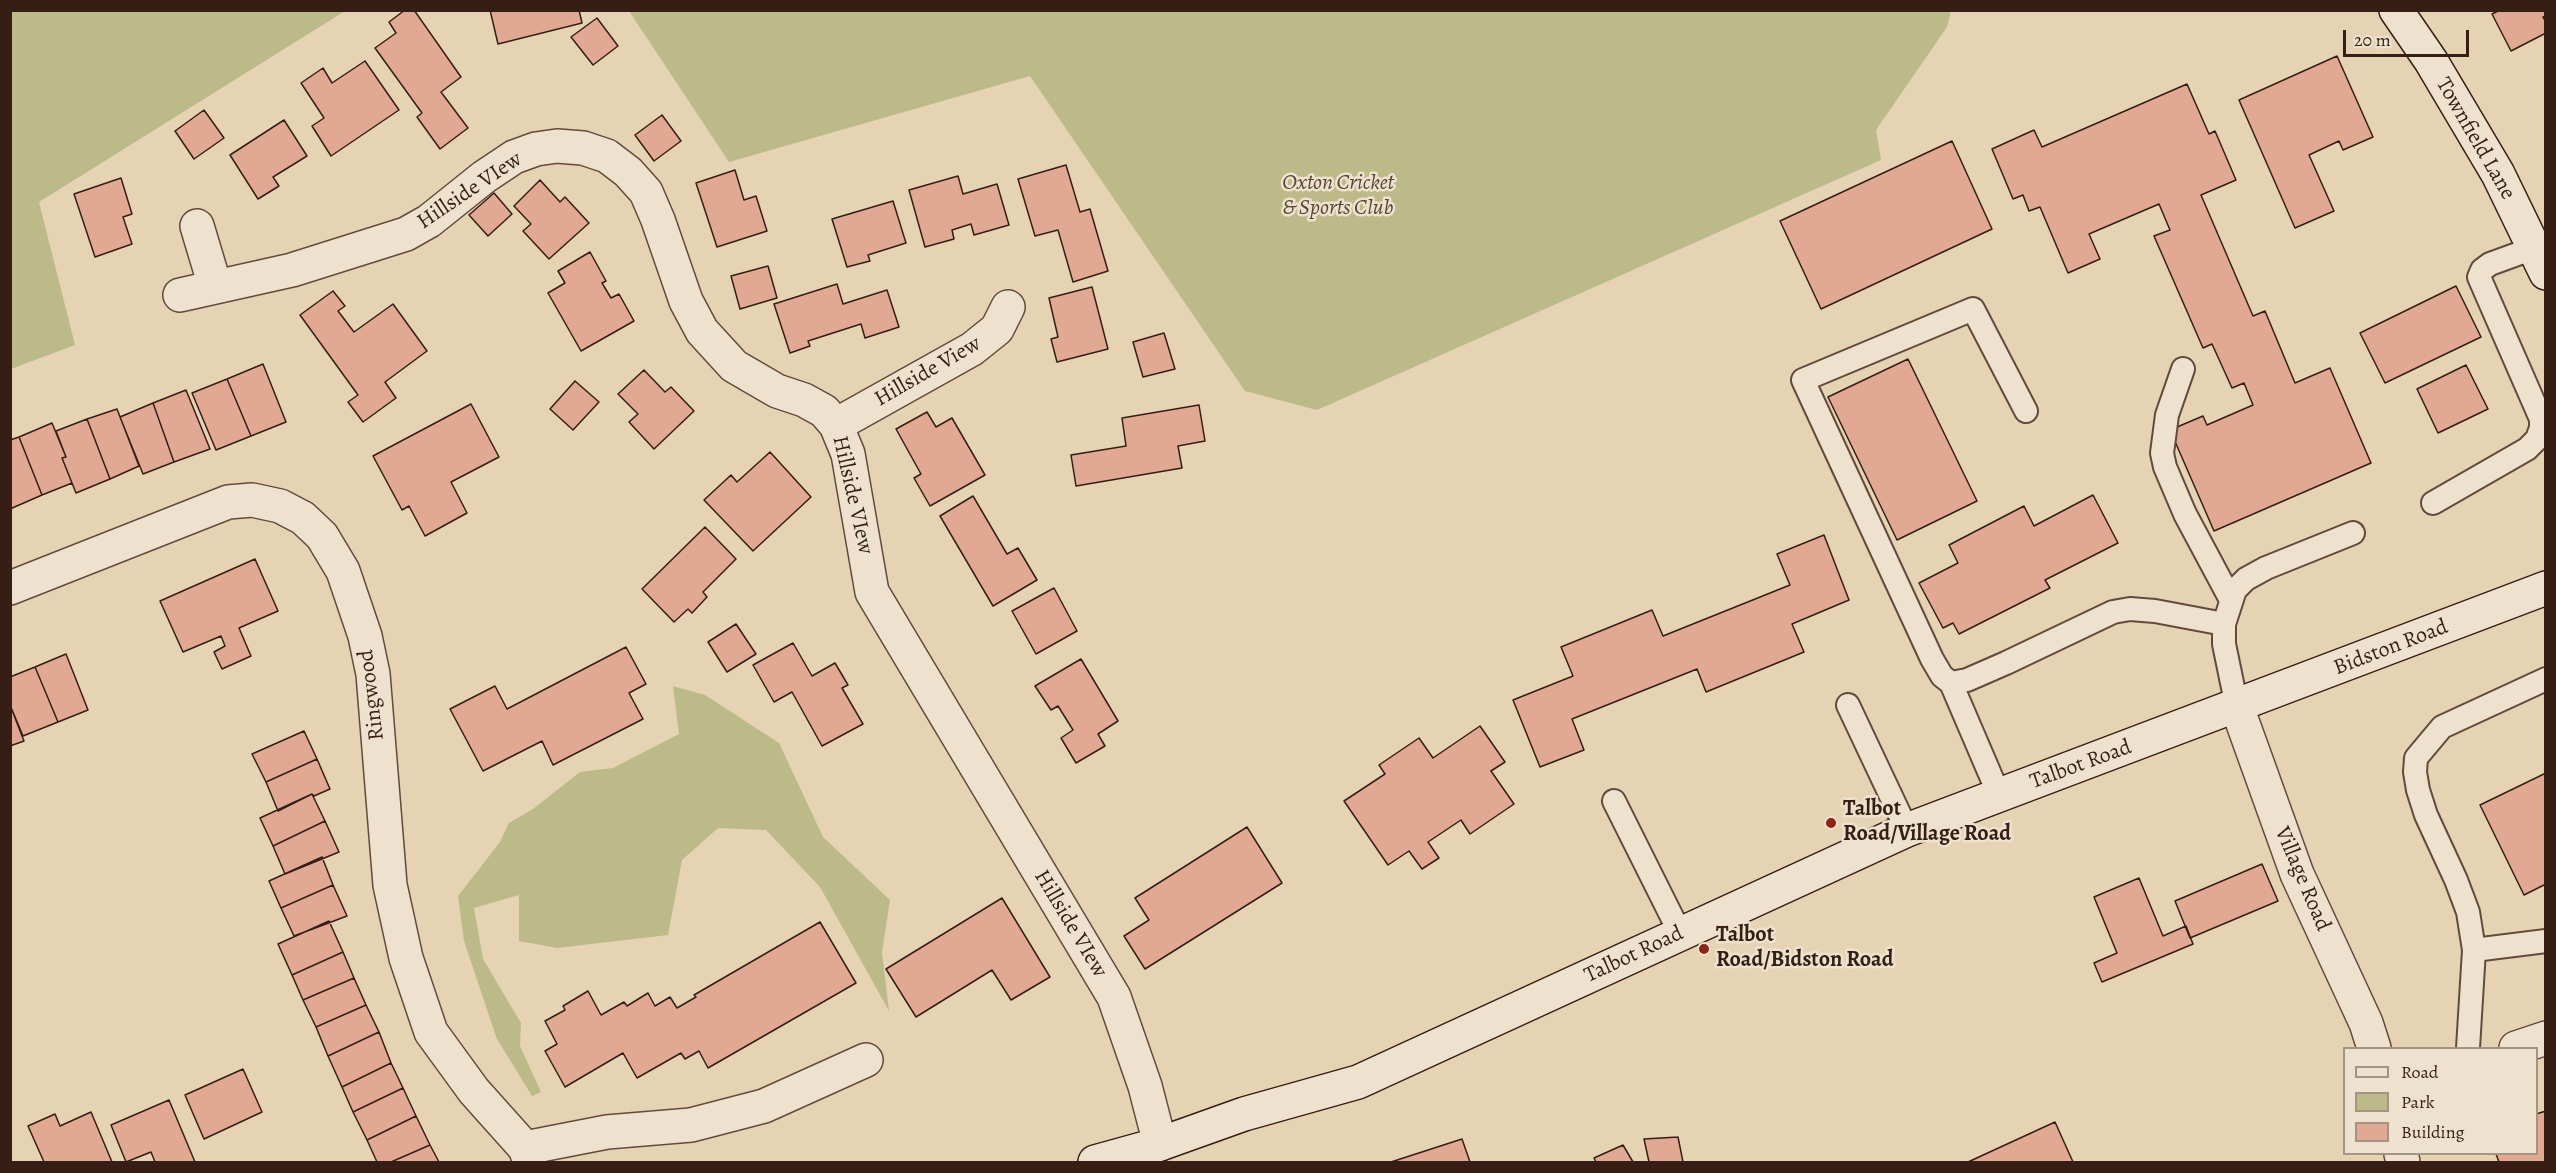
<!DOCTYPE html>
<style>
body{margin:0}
#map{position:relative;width:2556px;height:1173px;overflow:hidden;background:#e5d3b4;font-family:Alegreya,serif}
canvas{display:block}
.frame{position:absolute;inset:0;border:12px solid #361e15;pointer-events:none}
.legend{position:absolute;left:2343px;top:1047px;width:195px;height:108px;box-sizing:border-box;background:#eee2ce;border:2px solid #a49484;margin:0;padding:8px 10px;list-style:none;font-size:18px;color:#361e15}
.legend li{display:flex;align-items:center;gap:12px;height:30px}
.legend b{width:30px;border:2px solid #a49484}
.scale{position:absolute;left:2343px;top:30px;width:126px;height:27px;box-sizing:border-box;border:3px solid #361e15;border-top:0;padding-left:8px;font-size:18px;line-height:21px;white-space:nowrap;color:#361e15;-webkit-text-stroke:4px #eee2ce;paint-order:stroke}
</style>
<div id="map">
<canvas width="2556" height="1173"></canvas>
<div class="frame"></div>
<ul class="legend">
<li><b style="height:8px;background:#eee2ce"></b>Road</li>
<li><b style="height:16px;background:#bcba88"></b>Park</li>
<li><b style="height:16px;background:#e1a893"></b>Building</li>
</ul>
<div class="scale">20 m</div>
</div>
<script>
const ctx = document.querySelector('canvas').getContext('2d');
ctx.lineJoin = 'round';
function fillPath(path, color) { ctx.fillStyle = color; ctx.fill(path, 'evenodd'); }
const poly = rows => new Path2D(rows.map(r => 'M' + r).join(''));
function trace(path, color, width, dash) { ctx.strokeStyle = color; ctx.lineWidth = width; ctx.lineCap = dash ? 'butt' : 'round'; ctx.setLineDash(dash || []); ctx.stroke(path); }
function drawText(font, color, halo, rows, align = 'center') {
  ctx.font = font + ' Alegreya,serif'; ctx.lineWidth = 5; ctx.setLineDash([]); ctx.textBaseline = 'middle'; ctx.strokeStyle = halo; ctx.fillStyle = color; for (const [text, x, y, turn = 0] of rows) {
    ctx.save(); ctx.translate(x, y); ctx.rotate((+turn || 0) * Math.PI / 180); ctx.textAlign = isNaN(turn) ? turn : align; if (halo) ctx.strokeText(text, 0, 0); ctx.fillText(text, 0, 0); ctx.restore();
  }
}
const green = poly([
 [11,10,345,11,39,202,75,345,11,369],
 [629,11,1951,11,1947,27,1876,130,1881,160,1317,410,1245,391,1030,76,729,162],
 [673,686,705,695,779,743,823,837,890,900,882,952,889,1011,820,887,766,830,718,828,682,860,668,935,557,948,519,941,519,895,474,908,483,959,521,1023,520,1046,541,1092,532,1096,497,1039,464,941,458,896,500,842,509,823,533,809,580,772,613,768,679,734]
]);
const building = poly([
 [405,10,414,10,461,77,441,92,468,128,440,149,417,117,422,113,375,48,396,33,389,22,405,10],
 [490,10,579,10,582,23,498,44,490,10],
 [2500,10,2546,10,2546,16,2543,17,2546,22,2546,33,2511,51,2492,14,2500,10],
 [597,18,618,46,593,65,571,37,597,18],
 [2337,56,2373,137,2343,150,2339,141,2309,155,2334,211,2295,228,2239,100,2337,56],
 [365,61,399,110,331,156,312,126,324,118,301,83,323,68,332,83,365,61],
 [2187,84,2209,134,2215,131,2236,180,2201,195,2253,316,2265,311,2295,383,2330,368,2371,463,2214,531,2170,430,2203,416,2207,425,2253,405,2244,383,2232,388,2212,344,2203,348,2154,236,2170,230,2159,204,2089,234,2100,259,2068,273,2040,207,2029,211,2023,195,2013,199,1992,149,2034,130,2042,147,2187,84],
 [204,110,224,138,194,159,175,131,204,110],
 [662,115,681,141,654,161,635,135,662,115],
 [284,120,307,156,273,177,279,186,258,199,230,155,284,120],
 [1952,141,1992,229,1821,309,1780,221,1952,141],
 [1066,165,1080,212,1090,209,1108,271,1073,282,1058,230,1035,236,1018,179,1066,165],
 [735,170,744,200,756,196,767,231,717,247,696,183,735,170],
 [958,176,963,194,997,184,1009,225,974,235,971,224,952,230,954,239,925,247,909,190,958,176],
 [121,178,132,214,123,217,132,244,95,257,74,194,121,178],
 [540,180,560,202,565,197,589,223,549,259,523,231,531,224,514,206,540,180],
 [494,193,512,214,488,236,469,215,494,193],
 [893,201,906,243,868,255,870,261,847,267,832,219,893,201],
 [590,252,606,281,602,283,611,298,619,294,634,321,581,351,548,293,565,283,558,271,590,252],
 [768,266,777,298,740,309,731,276,768,266],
 [837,284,843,304,887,290,899,327,865,338,861,324,808,341,810,346,790,353,774,304,837,284],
 [2456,286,2481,337,2385,383,2360,333,2456,286],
 [1092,287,1108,349,1057,362,1051,339,1058,337,1049,298,1092,287],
 [333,291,345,306,338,311,354,332,393,304,427,351,385,382,396,398,363,422,348,402,358,395,300,315,333,291],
 [1164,333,1175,369,1143,377,1133,342,1164,333],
 [1908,359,1977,501,1897,540,1828,397,1908,359],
 [263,364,286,422,251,436,227,379,263,364],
 [2466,365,2488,409,2438,433,2417,389,2466,365],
 [644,370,665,392,671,387,694,411,654,449,629,422,638,414,618,394,644,370],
 [227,379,251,436,216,450,192,393,227,379],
 [575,381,599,402,573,430,550,409,575,381],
 [186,390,210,449,174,462,153,403,186,390],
 [153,403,174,462,143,474,120,417,153,403],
 [471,404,499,457,451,482,467,513,425,536,409,506,402,510,373,456,471,404],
 [1199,405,1205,441,1178,446,1182,468,1076,486,1071,455,1126,446,1122,418,1199,405],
 [117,409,139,466,110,479,87,419,117,409],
 [927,412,936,427,952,418,985,475,930,506,914,478,921,474,896,429,927,412],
 [87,419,110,479,76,493,62,458,66,457,56,431,87,419],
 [52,423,66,457,62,458,72,483,42,495,19,437,52,423],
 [19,437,42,495,10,509,10,440,19,437],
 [770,452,811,497,753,551,704,500,731,475,737,482,770,452],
 [2093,495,2118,543,2045,580,2050,588,1959,634,1953,623,1943,628,1919,583,1958,563,1949,545,2024,506,2034,526,2093,495],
 [973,496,1007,554,1018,548,1037,580,993,606,940,516,973,496],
 [705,527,736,559,703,592,707,597,692,613,688,609,674,622,642,589,705,527],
 [1824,535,1849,600,1792,624,1804,652,1706,692,1697,669,1572,719,1584,750,1540,767,1513,700,1573,676,1561,647,1652,610,1663,636,1790,585,1777,554,1824,535],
 [255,559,278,611,239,628,251,656,222,669,214,652,225,646,221,636,183,652,160,601,255,559],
 [1054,588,1077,631,1036,654,1012,611,1054,588],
 [736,624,756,654,727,672,708,642,736,624],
 [793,643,812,676,835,663,848,685,842,688,863,724,822,746,792,692,774,702,753,665,793,643],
 [626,647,646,684,629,693,643,719,553,765,542,741,483,771,450,709,495,686,507,709,626,647],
 [66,654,88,710,58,722,35,667,66,654],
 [1081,659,1118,721,1098,734,1105,746,1076,763,1061,738,1073,730,1058,706,1051,710,1035,686,1081,659],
 [35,667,58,722,23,736,10,705,10,677,35,667],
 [10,705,24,741,10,746,10,705],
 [1480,726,1505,762,1491,771,1514,804,1470,834,1461,820,1428,842,1439,858,1422,869,1409,851,1388,865,1344,801,1385,774,1379,765,1419,738,1433,758,1480,726],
 [304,731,317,759,266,782,252,754,304,731],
 [317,759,330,789,314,796,312,794,278,811,266,782,317,759],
 [2546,773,2546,884,2524,895,2480,805,2546,773],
 [312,794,325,821,273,846,260,818,312,794],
 [325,821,339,852,285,874,273,846,325,821],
 [1247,827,1282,883,1145,969,1124,936,1149,920,1135,898,1247,827],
 [322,857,333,885,281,908,269,881,322,857],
 [2262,864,2278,901,2190,938,2175,901,2262,864],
 [2139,878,2163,936,2186,926,2193,944,2102,982,2094,963,2117,953,2094,897,2139,878],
 [333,885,347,916,294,936,281,908,333,885],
 [1002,898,1050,977,1011,1000,992,970,916,1017,886,969,1002,898],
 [329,921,343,952,292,975,278,944,329,921],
 [820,922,856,983,708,1068,699,1051,685,1059,681,1053,637,1078,623,1053,565,1087,545,1051,557,1044,545,1021,565,1010,563,1006,588,991,601,1015,624,1002,627,1006,648,993,655,1006,670,997,677,1008,696,997,694,995,820,922],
 [343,952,354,978,303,1000,292,975,343,952],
 [354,978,366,1005,316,1027,303,1000,354,978],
 [366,1005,379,1032,328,1056,316,1027,366,1005],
 [379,1032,391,1063,342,1087,328,1056,379,1032],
 [391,1063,403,1088,353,1112,342,1087,391,1063],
 [243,1069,262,1112,204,1139,185,1095,243,1069],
 [403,1088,416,1116,367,1140,353,1112,403,1088],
 [169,1100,195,1162,155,1162,151,1152,126,1162,111,1125,169,1100],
 [2546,1111,2546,1162,2499,1162,2496,1154,2536,1154,2536,1114,2546,1111],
 [91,1112,112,1162,44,1162,28,1126,55,1114,60,1126,91,1112],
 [416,1116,430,1145,391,1162,377,1162,367,1140,416,1116],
 [2055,1122,2073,1162,1968,1162,2055,1122],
 [1678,1137,1683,1162,1649,1162,1644,1139,1678,1137],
 [1462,1139,1470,1162,1391,1162,1462,1139],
 [430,1145,439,1162,391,1162,430,1145],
 [1623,1145,1633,1162,1596,1162,1594,1158,1623,1145]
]);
const lane = poly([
 [2183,369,2167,415,2162,453,2165,467,2185,514,2231,600],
 [2433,503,2527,449,2537,439,2541,428,2541,419,2479,277,2482,270,2490,264,2534,248],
 [1951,683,1967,680,2006,663,2113,612,2130,609,2155,611,2224,624],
 [1848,705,1907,830],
 [2237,707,2224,644,2224,624,2235,590,2246,579,2266,568,2353,533],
 [1999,795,1951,683,1942,676,1932,659,1803,380,1973,309,2026,411],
 [1614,801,1680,933],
 [2474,950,2546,941],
 [2468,1048,2474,950,2468,912,2456,880,2426,815,2418,790,2415,772,2416,758,2442,727,2546,679]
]);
const street = poly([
 [197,226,215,286],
 [180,295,292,270,406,234,429,221,484,177,514,157,536,149,557,146,583,148,607,156,628,172,646,192,658,220,686,301,702,331,734,366,777,391,804,400,824,411,836,425,848,454,872,592,1114,997,1145,1086,1160,1144],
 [836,425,972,349,997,329,1008,307],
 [10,588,228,502,252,500,280,506,303,518,322,536,343,571,365,636,373,674,390,885,406,958,431,1032,474,1091,525,1148,530,1162],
 [2237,707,2297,874,2366,1023,2374,1048],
 [2516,1048,2546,1038],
 [525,1148,607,1132,691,1125,764,1106,866,1060],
 [2401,1154,2403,1162]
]);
const secondary = poly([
 [2396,10,2431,61,2498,174,2546,273],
 [1095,1162,1160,1144,1244,1114,1358,1082,1907,830,2546,588]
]);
const markers = [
 [1831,823,6,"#8f2418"],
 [1704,949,6,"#8f2418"]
];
const streetNames = [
 ["Townfield Lane",2475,139,60],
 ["Hillside VIew",470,191,-34],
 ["Hillside View",928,372,-30],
 ["Hillside VIew",852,495,77],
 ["Bidston Road",2391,648,-21],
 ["Ringwood",372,695,-97],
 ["Talbot Road",2081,765,-20],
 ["Village Road",2302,879,67],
 ["Hillside VIew",1070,924,59],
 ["Talbot Road",1634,955,-25]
];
const parkNames = [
 ["Oxton Cricket",1338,184],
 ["& Sports Club",1338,209]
];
const poiNames = [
 ["Talbot",1843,810],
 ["Road/Village Road",1843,835],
 ["Talbot",1716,936],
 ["Road/Bidston Road",1716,961]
];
fillPath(green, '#bcba88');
fillPath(building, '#e1a893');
trace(building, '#361e15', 1.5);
trace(lane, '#624b3d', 26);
trace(street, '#624b3d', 36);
trace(secondary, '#361e15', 36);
trace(lane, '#eee2ce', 22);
trace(street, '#eee2ce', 33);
trace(secondary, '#eee2ce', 33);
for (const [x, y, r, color] of markers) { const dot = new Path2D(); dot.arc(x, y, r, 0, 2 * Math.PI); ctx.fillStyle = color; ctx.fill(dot); trace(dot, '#eee2ce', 2); }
drawText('22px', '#361e15', '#eee2ce', streetNames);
drawText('italic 22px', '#584532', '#eee2ce', parkNames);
drawText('bold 22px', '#361e15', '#eee2ce', poiNames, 'left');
</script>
